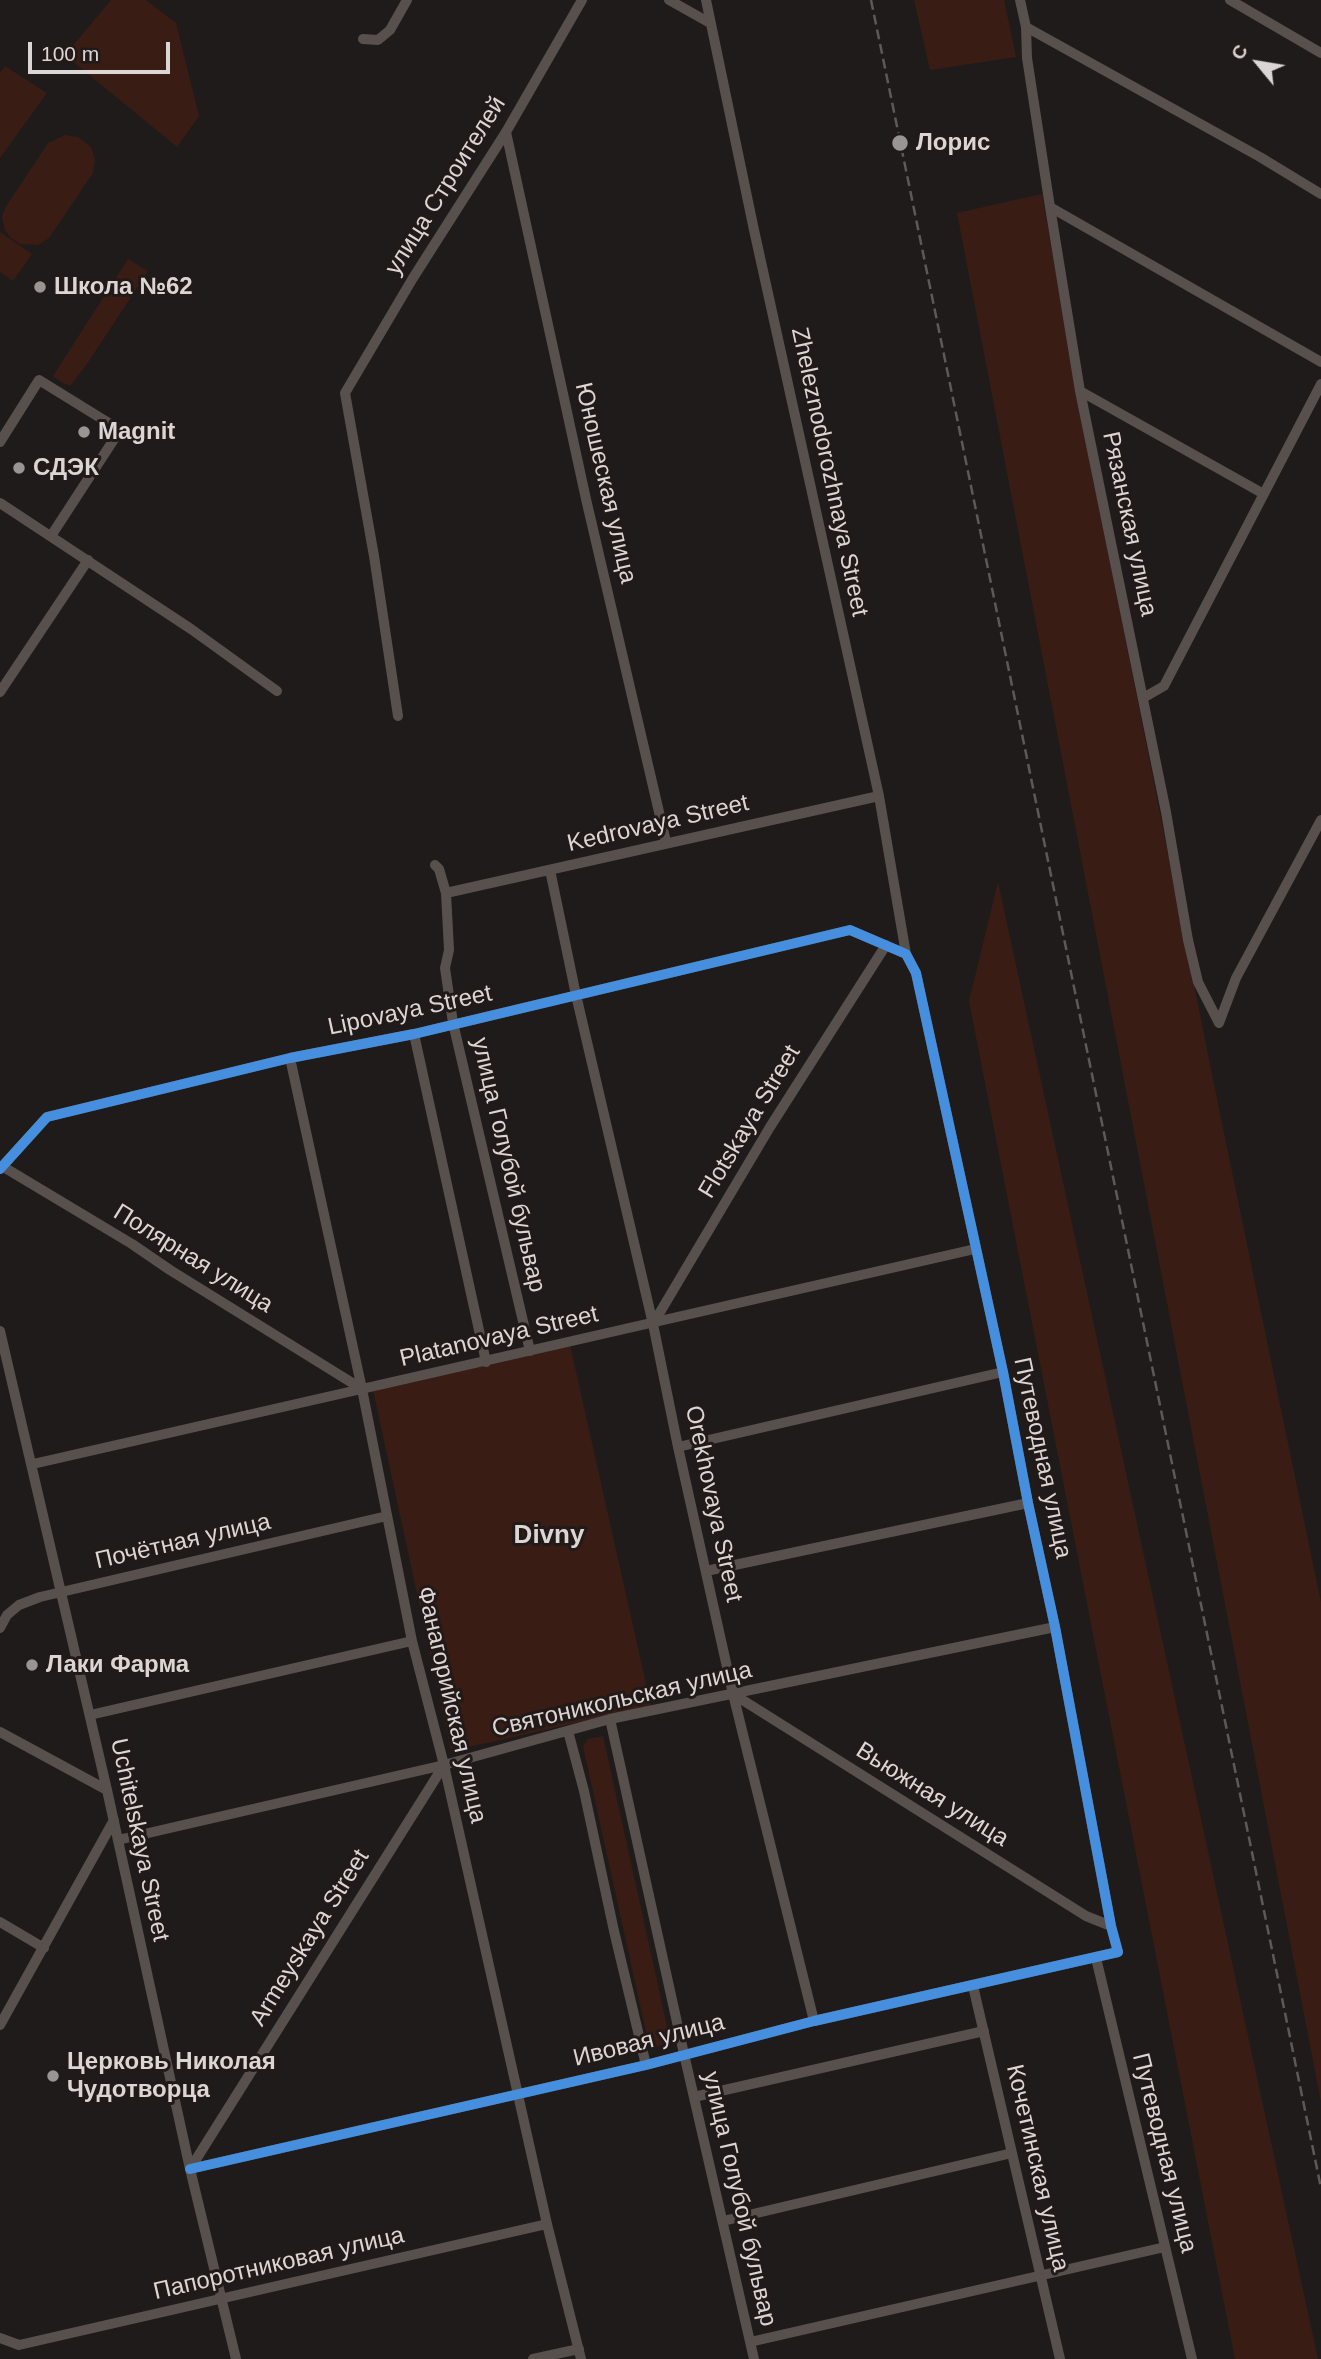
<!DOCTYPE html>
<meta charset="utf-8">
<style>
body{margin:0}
#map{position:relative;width:1321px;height:2359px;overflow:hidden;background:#1f1b1a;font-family:Helvetica,sans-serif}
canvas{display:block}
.north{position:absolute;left:1223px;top:28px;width:70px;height:70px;-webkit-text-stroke:5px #211a18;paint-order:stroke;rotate:300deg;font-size:19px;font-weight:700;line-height:28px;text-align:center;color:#dbd6d4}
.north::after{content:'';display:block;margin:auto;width:24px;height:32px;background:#dbd6d4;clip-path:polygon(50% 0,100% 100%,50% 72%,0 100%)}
.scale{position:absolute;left:28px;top:42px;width:142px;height:32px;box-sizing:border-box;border:4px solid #dbd6d4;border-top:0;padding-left:9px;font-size:21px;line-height:24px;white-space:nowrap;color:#dbd6d4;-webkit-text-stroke:5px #211a18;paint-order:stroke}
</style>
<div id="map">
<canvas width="1321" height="2359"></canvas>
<div class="north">С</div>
<div class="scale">100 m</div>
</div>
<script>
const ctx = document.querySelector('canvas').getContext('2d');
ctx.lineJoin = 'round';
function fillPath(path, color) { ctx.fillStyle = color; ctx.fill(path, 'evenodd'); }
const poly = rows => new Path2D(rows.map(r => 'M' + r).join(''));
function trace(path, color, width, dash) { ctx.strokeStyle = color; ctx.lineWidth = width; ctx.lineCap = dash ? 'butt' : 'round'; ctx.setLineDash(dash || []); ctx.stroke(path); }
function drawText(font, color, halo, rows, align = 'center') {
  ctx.font = font + ' Helvetica,sans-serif'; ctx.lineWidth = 6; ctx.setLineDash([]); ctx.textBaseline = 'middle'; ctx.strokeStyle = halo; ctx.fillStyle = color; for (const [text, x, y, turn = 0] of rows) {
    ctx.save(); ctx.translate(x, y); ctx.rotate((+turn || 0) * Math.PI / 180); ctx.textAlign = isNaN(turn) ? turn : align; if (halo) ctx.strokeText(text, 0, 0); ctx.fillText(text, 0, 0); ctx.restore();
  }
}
const green = poly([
 [111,0,146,0,176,23,199,116,177,147,65,55],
 [914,0,1004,0,1016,57,930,70],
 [5,66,47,93,0,158,0,73],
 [65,135,78,137,91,147,95,160,93,173,49,238,38,245,20,244,10,237,5,230,2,217,5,208,48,143],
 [1042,194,1083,426,1211,1070,1321,1603,1321,2102,957,213],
 [0,232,32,254,13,281,0,272],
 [128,259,148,271,87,364,70,386,58,380,53,376],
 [998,882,1318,2359,1235,2359,969,1001],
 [570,1345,651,1706,451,1751,373,1390],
 [603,1736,669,2035,662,2045,654,2047,648,2041,583,1746,588,1739]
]);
const street = poly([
 [669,0,710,23],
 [706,0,754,230,879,796,906,954],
 [1020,0,1026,27,1027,58,1050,207,1080,391,1166,812,1188,940,1198,982,1219,1023],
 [1230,0,1321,53],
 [1026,27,1260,157,1321,194],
 [363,39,378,40,390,30,407,0],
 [506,132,586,499,666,842],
 [1050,207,1321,362],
 [1080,391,1262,493],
 [0,442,39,380,120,430,51,536],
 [0,503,191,629,277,691],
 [0,692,88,560],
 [1143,698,1164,686,1321,384],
 [398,716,374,556,345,393,413,278,506,132,582,0],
 [435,865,439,869,446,893,449,950,445,968,453,1023,530,1351],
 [550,870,576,995,653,1324,678,1447,733,1694,814,2021],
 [446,893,879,796],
 [1219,1023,1236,978,1321,820],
 [414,1034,486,1362],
 [290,1058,362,1389,412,1641,444,1765,547,2224,581,2359],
 [2,1166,132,1244,170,1270,362,1389],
 [0,1169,47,1117,290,1058,414,1034,850,930,906,954,916,973,1003,1372,1028,1503,1055,1627,1111,1926,1118,1952,814,2021,646,2065,190,2169],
 [653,1324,770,1127,886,945],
 [0,1331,107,1790,190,2169,236,2359],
 [678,1447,1003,1372],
 [33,1464,975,1249],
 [706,1571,1028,1503],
 [0,1628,7,1615,19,1605,40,1597,387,1516],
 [733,1694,1086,1916,1111,1926],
 [90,1715,412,1641],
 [610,1719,684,2054,754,2359],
 [568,1731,584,1791,614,1931,646,2065],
 [0,1732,107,1790],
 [118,1840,444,1765,610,1719,1055,1627],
 [0,1922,44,1948],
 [1096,1958,1192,2359],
 [973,1986,1060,2359],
 [0,2025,114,1820],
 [694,2097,984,2031],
 [190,2169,444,1765],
 [723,2221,1012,2153],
 [0,2338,19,2345,547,2224],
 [750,2342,1165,2247],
 [533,2359,579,2349]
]);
const rail = poly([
 [871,0,1321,2188]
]);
const cycleway = poly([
 [0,1169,47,1117,290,1058,414,1034,850,930,906,954,916,973,1003,1372,1028,1503,1055,1627,1111,1926,1118,1952,814,2021,646,2065,190,2169]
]);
const markers = [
 [900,143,9,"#999593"],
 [40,287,7,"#999593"],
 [84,432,7,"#999593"],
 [19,468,7,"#999593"],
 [32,1665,7,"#999593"],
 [53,2076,7,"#999593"]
];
const poiNames = [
 ["Лорис",916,143],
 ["Школа №62",54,287],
 ["Magnit",98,432],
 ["СДЭК",33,468],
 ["Лаки Фарма",46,1665],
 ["Церковь Николая",67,2062],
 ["Чудотворца",67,2090]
];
const streetNames = [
 ["улица Строителей",446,186,-58],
 ["Zheleznodorozhnaya Street",829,472,78],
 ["Юношеская улица",605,483,77],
 ["Рязанская улица",1129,524,78],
 ["Kedrovaya Street",658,824,-13],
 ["Lipovaya Street",410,1011,-12],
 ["Flotskaya Street",750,1122,-59],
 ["улица Голубой бульвар",508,1165,77],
 ["Полярная улица",193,1259,32],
 ["Platanovaya Street",499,1337,-13],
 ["Путеводная улица",1042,1458,78],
 ["Orekhovaya Street",713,1504,78],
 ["Почётная улица",183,1542,-13],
 ["Святоникольская улица",622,1700,-13],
 ["Фанагорийская улица",451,1705,77],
 ["Вьюжная улица",932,1795,32],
 ["Uchitelskaya Street",139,1840,78],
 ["Armeyskaya Street",310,1938,-58],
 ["Ивовая улица",649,2041,-14],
 ["Путеводная улица",1164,2153,76],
 ["Кочетинская улица",1037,2168,77],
 ["улица Голубой бульвар",739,2199,77],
 ["Папоротниковая улица",279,2264,-13]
];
const neighbourhoodNames = [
 ["Divny",549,1536]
];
fillPath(green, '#391d15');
trace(street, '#57504d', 10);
trace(rail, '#5e5856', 2.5, [10, 5]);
trace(cycleway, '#468fdf', 10);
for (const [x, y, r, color] of markers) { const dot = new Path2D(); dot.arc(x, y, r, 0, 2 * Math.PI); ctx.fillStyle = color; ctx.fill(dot); trace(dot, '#211a18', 2.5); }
drawText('bold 24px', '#dbd6d4', '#211a18', poiNames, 'left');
drawText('24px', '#dbd6d4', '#211a18', streetNames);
drawText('bold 26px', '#dbd6d4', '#211a18', neighbourhoodNames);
</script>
